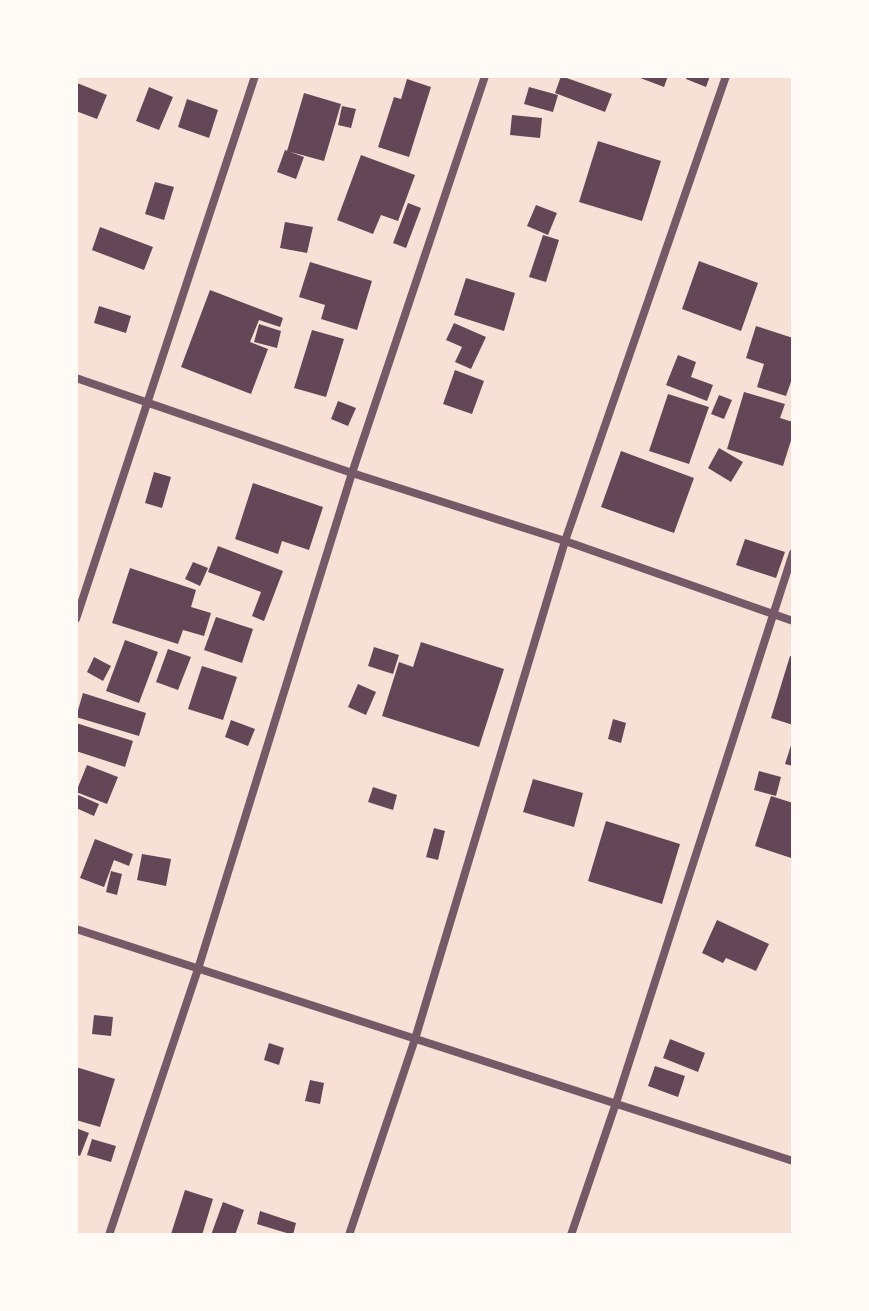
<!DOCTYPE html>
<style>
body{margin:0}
#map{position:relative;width:869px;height:1311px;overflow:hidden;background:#f7e1d7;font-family:Merriweather,serif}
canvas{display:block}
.frame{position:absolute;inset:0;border:78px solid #fffaf5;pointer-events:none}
</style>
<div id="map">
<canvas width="869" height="1311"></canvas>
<div class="frame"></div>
</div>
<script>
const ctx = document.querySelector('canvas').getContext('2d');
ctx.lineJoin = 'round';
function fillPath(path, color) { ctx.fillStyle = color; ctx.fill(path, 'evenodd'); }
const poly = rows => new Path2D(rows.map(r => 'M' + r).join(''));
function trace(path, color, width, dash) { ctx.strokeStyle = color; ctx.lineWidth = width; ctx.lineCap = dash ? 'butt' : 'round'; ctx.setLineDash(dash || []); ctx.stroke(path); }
const building = poly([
 [561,76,612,94,605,112,555,93],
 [635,76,668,76,664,87],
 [687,76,710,76,706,87,686,79],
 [407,79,431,87,409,157,378,147,394,97,401,99],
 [77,83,107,95,97,119,76,111],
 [149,87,173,97,159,130,136,121],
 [529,87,558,95,553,112,524,104],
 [304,93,341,104,324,161,287,151],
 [187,99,218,110,209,138,178,127],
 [342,106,356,109,351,128,338,125],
 [512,115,542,118,540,138,510,135],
 [598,141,661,161,642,221,579,202],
 [285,150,304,157,296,179,277,172],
 [361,155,415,175,398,221,381,215,373,234,337,220],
 [155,182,174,187,164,220,145,214],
 [408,203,421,208,406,248,393,243],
 [536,205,557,213,548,235,527,226],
 [285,222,313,227,307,253,280,248],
 [100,227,153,247,144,270,92,250],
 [543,235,559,240,546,282,529,277],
 [699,261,758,283,741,331,682,309],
 [310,262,372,281,357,330,321,319,325,305,299,297],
 [466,278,515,293,504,331,454,315],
 [210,290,283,318,280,327,259,320,250,342,268,349,251,394,181,367],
 [99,306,131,316,126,333,94,323],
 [454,323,486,337,471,369,455,362,462,347,446,340],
 [259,324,281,331,277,348,254,342],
 [756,326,793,338,793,376,786,396,757,387,764,364,746,358],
 [312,330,344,339,326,397,294,388],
 [678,355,696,362,691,377,713,385,707,401,666,385],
 [455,370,484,381,472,414,443,404],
 [744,392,785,404,780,418,793,422,793,434,783,466,727,449],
 [668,394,709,407,689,464,649,451],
 [719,395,732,400,724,419,711,414],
 [338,401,356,408,348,426,331,419],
 [719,448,743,462,731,482,708,468],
 [621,451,694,478,674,533,601,507],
 [154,472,171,477,162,508,145,503],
 [253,483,323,507,309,550,282,541,278,554,235,539],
 [745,539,785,552,776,578,736,565],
 [218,546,283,571,264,621,252,616,261,592,208,572],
 [193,562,208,568,200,586,185,579],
 [130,568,196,590,191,607,211,613,204,636,183,630,178,644,112,623],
 [216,617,253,629,242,663,204,650],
 [125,640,158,652,139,703,106,691],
 [421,642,504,669,479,747,382,716,399,662,413,667],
 [374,647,399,655,393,674,368,666],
 [168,649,191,657,178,690,156,682],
 [790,656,793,657,793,725,771,718],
 [94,657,111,666,103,681,87,672],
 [202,666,237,677,223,720,188,709],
 [358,684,376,692,366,715,348,707],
 [83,693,146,713,139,736,76,717],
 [613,719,626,723,621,743,608,739],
 [231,720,255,729,248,746,225,737],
 [76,723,133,741,125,767,76,751],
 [793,739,793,766,785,764],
 [87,765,118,777,107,804,76,792],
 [759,771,781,777,776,796,754,790],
 [533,779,583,793,574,827,523,812],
 [373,787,397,795,393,810,368,802],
 [76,794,99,804,94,816,76,808],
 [771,796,793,803,793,851,791,858,755,846],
 [606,821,680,844,662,904,588,881],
 [434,828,445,831,438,860,426,857],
 [95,839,133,854,129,866,114,860,104,887,80,878],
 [142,854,171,859,166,886,137,880],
 [111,871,122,874,117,895,106,892],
 [717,920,769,944,756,971,726,958,723,963,702,953],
 [94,1015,113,1017,111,1036,92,1034],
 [670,1039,705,1053,698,1072,663,1058],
 [269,1043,284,1048,279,1065,264,1060],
 [655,1066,685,1076,678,1097,648,1086],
 [76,1067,115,1079,100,1127,76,1120],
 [310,1080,324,1083,320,1104,305,1101],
 [76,1128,89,1133,80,1156,76,1154],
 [92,1139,116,1146,111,1162,87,1155],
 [185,1190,213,1199,202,1235,171,1234],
 [223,1202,244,1210,235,1235,211,1235],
 [260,1211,296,1223,293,1235,257,1224]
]);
const minor = poly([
 [76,378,352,473,565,541,793,621],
 [76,619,255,76],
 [76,929,793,1161],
 [109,1235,198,969,352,473,485,76],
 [349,1235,415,1039,565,541,726,76],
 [571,1235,616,1103,793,553]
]);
fillPath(building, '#644757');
trace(minor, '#755966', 8);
</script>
